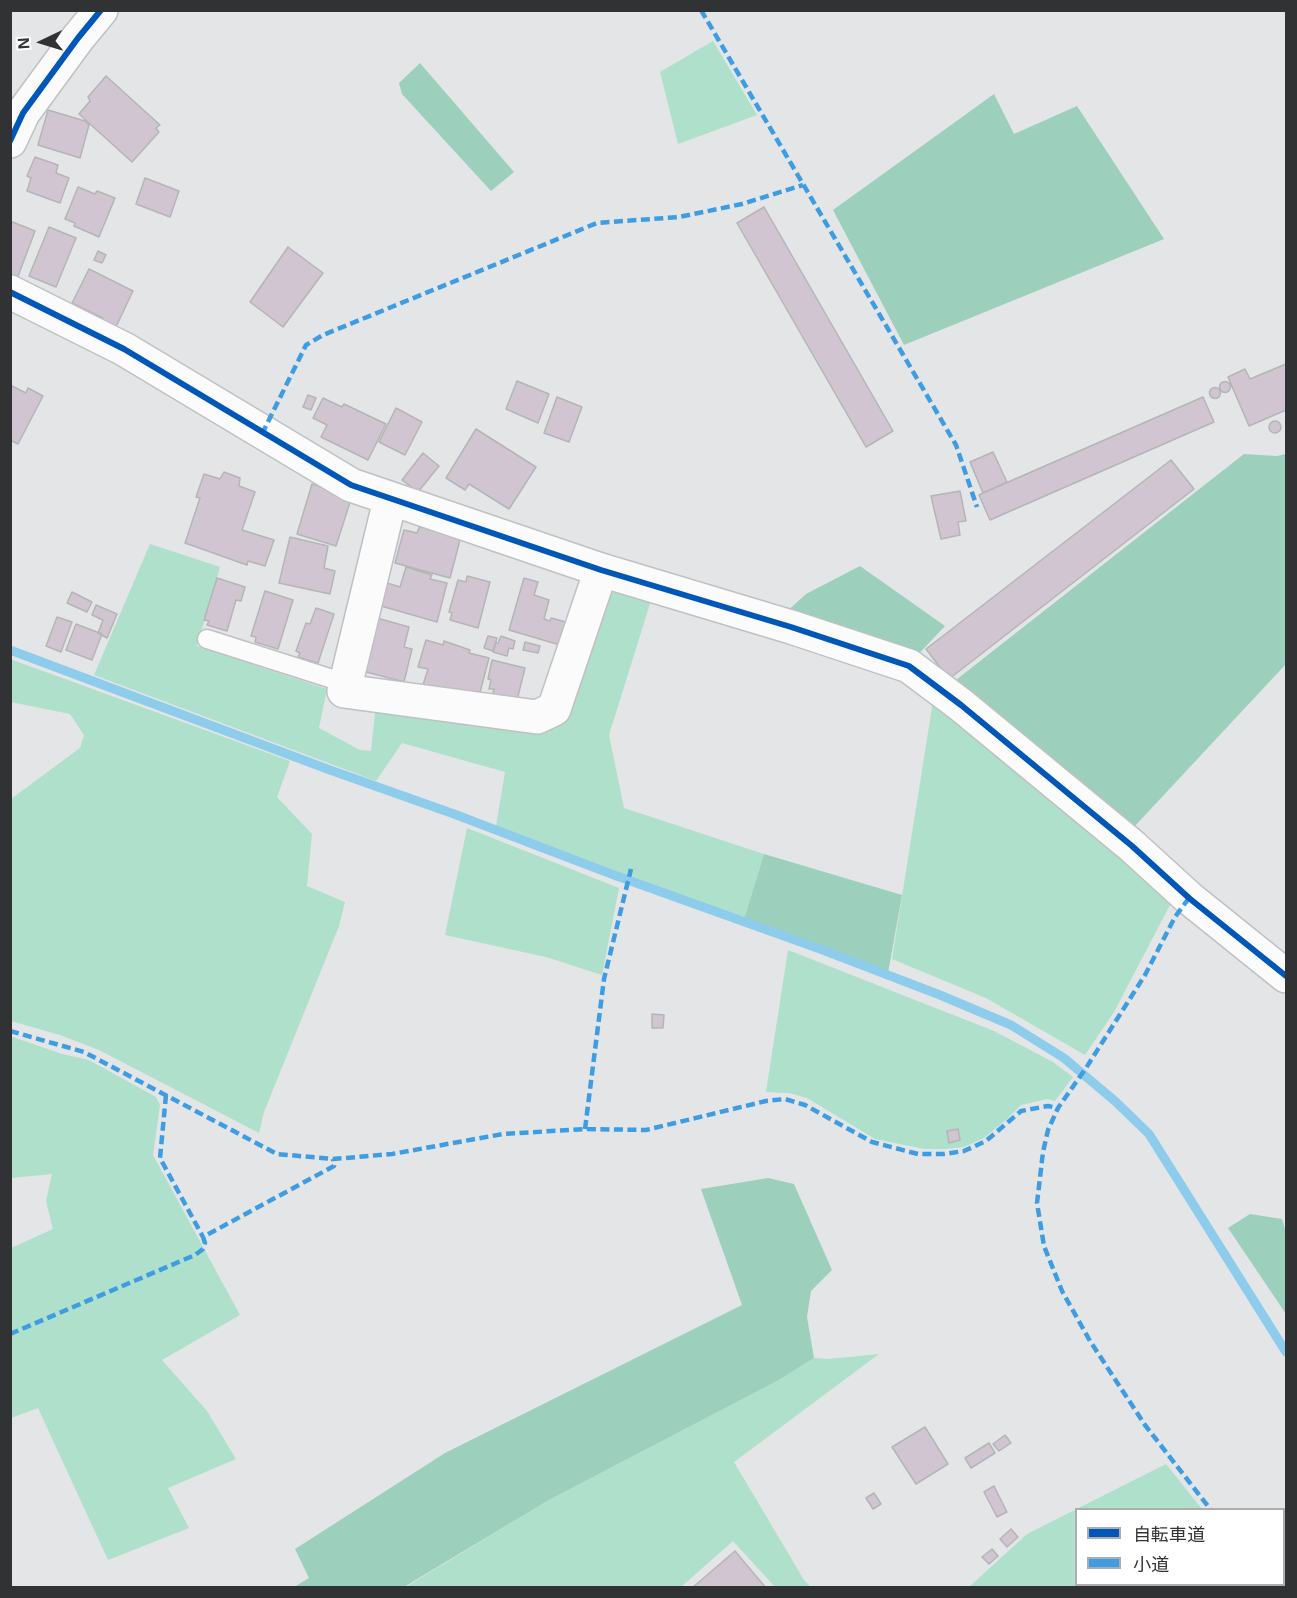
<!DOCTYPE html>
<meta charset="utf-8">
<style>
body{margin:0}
#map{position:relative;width:1297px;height:1598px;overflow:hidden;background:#e3e5e7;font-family:Helvetica,"Noto Sans JP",sans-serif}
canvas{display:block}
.frame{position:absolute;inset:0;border:12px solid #313234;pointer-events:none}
.legend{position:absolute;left:1075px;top:1508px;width:210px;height:78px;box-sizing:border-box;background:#fff;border:2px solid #adadae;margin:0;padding:8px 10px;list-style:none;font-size:18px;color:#313234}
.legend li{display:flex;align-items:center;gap:12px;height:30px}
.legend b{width:30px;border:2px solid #adadae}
.north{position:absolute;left:12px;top:12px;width:60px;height:60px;-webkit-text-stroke:4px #fff;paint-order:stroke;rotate:266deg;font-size:16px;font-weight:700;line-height:24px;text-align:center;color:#313234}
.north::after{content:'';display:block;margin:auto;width:21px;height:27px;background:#313234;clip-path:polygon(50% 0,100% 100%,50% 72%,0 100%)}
</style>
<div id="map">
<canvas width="1297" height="1598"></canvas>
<div class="frame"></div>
<ul class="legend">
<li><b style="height:8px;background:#0057b8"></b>自転車道</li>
<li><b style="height:8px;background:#3e9de2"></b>小道</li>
</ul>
<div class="north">N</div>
</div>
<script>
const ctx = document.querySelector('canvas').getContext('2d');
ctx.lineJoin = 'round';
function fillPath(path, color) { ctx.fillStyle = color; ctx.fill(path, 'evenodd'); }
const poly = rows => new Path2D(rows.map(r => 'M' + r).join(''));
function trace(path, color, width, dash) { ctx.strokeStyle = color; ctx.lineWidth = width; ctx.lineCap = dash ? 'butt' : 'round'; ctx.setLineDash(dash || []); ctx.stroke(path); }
const green = poly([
 [713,41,757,115,678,144,660,72],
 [150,544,220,567,197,646,327,689,319,728,360,750,371,751,376,703,532,729,599,596,615,582,653,594,609,735,624,808,764,854,744,919,496,826,505,772,402,743,376,781,94,675],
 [10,659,290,761,277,797,312,834,307,886,345,902,339,926,264,1112,259,1133,99,1050,60,1035,11,1021,11,799,80,748,84,735,70,714,11,702],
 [934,695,1074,813,1171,903,1114,1012,1085,1055,986,998,892,959],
 [467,828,619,888,602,975,546,957,445,935],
 [788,950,994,1031,1053,1062,1073,1077,1055,1101,1047,1099,1021,1105,1007,1119,984,1138,964,1147,945,1149,924,1149,875,1139,807,1098,789,1093,766,1092],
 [10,1036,62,1054,89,1060,156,1097,160,1105,153,1155,240,1315,162,1360,207,1411,236,1459,168,1488,189,1528,108,1560,38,1408,11,1418,11,1248,53,1229,46,1201,52,1174,11,1178],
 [879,1354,734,1462,804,1580,811,1587,775,1587,733,1541,681,1587,404,1588,549,1500,777,1381,814,1358,828,1359],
 [1166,1464,1202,1509,1076,1510,1076,1584,1257,1584,1259,1587,969,1587,1027,1534]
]);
const forest = poly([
 [420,63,514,172,491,191,402,94,399,83],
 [994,94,1014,134,1077,106,1164,239,904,345,833,210],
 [1244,454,1277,456,1286,454,1286,664,1133,828,947,687],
 [860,566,945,626,911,662,783,615,806,594],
 [764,854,902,895,888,973,744,919],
 [768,1178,794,1184,832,1270,811,1291,807,1317,814,1358,777,1381,549,1500,404,1587,294,1587,309,1578,295,1549,445,1453,742,1305,701,1189],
 [1250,1214,1282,1219,1286,1232,1286,1314,1228,1228]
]);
const stream = poly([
 [10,650,330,770,454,814,614,875,820,949,940,995,1011,1025,1064,1058,1116,1102,1149,1134,1286,1352]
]);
const building = poly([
 [106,76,160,125,156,128,159,132,132,162,79,114,90,101,88,97,106,76],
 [48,110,85,121,89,125,80,158,38,145,48,110],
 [35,157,58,165,56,173,69,178,60,203,27,191,31,178,27,176,35,157],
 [145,178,179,191,170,217,136,204,145,178],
 [78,187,95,194,97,191,115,198,99,237,74,226,75,223,65,219,78,187],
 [764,207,893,431,866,447,737,223,764,207],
 [10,221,35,231,17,279,10,276,10,221],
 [49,227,76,238,56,287,29,276,49,227],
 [288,247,323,273,283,327,250,302,288,247],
 [98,251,106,255,102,263,94,260,98,251],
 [89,269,133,291,114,331,100,324,103,318,72,303,89,269],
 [1286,364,1286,410,1249,426,1228,377,1245,369,1250,379,1286,364],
 [517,381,549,394,538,423,506,409,517,381],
 '1219.5 387a5.5 5.5 0 1 1 11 0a5.5 5.5 0 1 1-11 0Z',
 [10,385,26,393,28,388,43,396,18,444,10,440,10,385],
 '1209.5 393a5.5 5.5 0 1 1 11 0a5.5 5.5 0 1 1-11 0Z',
 [308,395,316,398,311,410,303,407,308,395],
 [557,397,582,407,569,442,544,433,557,397],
 [1203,397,1214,422,990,520,979,495,983,493,1203,397],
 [323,398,342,407,344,404,386,424,368,460,321,437,327,425,313,418,323,398],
 [396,408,422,422,405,455,379,442,396,408],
 '1269 427a6 6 0 1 1 12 0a6 6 0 1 1-12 0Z',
 [476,429,536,467,509,509,469,484,465,490,446,478,476,429],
 [993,452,1007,482,983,493,970,462,993,452],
 [423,453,439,466,418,492,402,480,423,453],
 [1171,460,1194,489,949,679,926,649,1171,460],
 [224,472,240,478,239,486,255,492,242,530,274,540,265,566,248,561,247,565,185,543,200,498,196,497,204,474,220,479,224,472],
 [312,484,352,496,336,546,297,534,312,484],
 [960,491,966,521,958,522,960,535,941,539,931,496,960,491],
 [420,525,461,536,450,578,395,563,404,530,417,533,420,525],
 [290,537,328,546,324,568,335,571,330,594,279,583,290,537],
 [406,567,432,575,430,579,447,583,437,622,381,606,387,583,400,587,406,567],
 [467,576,490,582,478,628,450,620,452,613,449,612,458,580,466,582,467,576],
 [217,578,245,587,241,601,236,600,227,631,207,625,209,621,204,620,217,578],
 [524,578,538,582,534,595,549,600,544,619,550,621,551,618,566,622,560,645,509,630,524,578],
 [265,591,293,600,278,649,255,642,256,637,251,636,265,591],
 [72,592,92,602,87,612,67,603,72,592],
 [96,605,117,614,107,638,98,633,103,620,92,615,96,605],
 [316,608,334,614,318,663,298,657,300,653,296,651,306,623,310,624,316,608],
 [370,616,409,627,404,647,412,649,404,682,355,669,370,616],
 [57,617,72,622,61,652,46,646,57,617],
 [76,624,102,634,92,660,66,650,76,624],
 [488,636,497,638,493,651,484,648,488,636],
 [501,636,515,641,513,649,509,648,507,656,493,652,496,643,498,643,501,636],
 [426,640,443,645,444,641,470,650,469,653,489,658,479,696,470,698,423,685,428,669,418,667,426,640],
 [525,642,540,646,538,653,523,650,525,642],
 [492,660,525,668,516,704,492,698,494,689,489,689,491,680,488,679,492,660],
 [652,1014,664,1015,663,1028,652,1028,652,1014],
 [958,1129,960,1140,949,1143,947,1131,958,1129],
 [925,1427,948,1464,916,1484,892,1447,925,1427],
 [1005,1435,1011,1443,999,1451,993,1444,1005,1435],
 [989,1443,995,1453,971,1468,965,1458,989,1443],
 [994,1486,1007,1512,997,1517,984,1492,994,1486],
 [874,1493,881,1504,873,1509,866,1498,874,1493],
 [1011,1529,1018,1537,1007,1547,1000,1539,1011,1529],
 [992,1549,998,1556,989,1564,982,1557,992,1549],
 [735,1551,766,1588,692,1588,735,1551]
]);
const service = poly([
 [207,639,345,683]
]);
const minor = poly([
 [10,292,124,349,351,485,601,570,791,627,909,666,961,705,1132,846,1189,898,1286,976],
 [390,500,344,691,537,717,554,709,601,570]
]);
const tertiary = poly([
 [10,141,23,113,78,38,101,10]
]);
const quiet = poly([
 [701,10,956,445,977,507],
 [262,434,306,345,323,335,597,223,679,217,742,204,803,185],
 [1189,898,1175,917,1145,975,1086,1068,1058,1108,1048,1130,1043,1152,1037,1203,1044,1246,1062,1291,1090,1341,1145,1425,1211,1510],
 [10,1031,84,1052,277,1154,333,1159,392,1154,503,1134,585,1129,646,1130,766,1101,785,1099,805,1105,872,1142,918,1154,944,1154,964,1151,986,1141,1021,1111,1048,1106,1058,1108],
 [166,1095,160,1158,203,1237],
 [585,1129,604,979,631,869],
 [10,1334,195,1255,203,1249,205,1243,203,1237,334,1166,333,1159],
 [1265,1584,1267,1588]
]);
const cycleway = poly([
 [10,141,23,113,78,38,101,10],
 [10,292,124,349,351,485,601,570,791,627,909,666,961,705,1132,846,1189,898,1286,976]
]);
fillPath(green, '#aee0cb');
fillPath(forest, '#9cd0bc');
trace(stream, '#8dcceb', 9);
fillPath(building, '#d0c5d0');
trace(building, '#b5b5b7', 1.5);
trace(service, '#bfc1c2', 21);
trace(minor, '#bfc1c2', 36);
trace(tertiary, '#bfc1c2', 36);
trace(service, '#fbfbfb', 18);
trace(minor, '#fbfbfb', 33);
trace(tertiary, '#fbfbfb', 33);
trace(quiet, '#3e9de2', 4.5, [9, 4.5]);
trace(cycleway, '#0057b8', 6);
</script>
